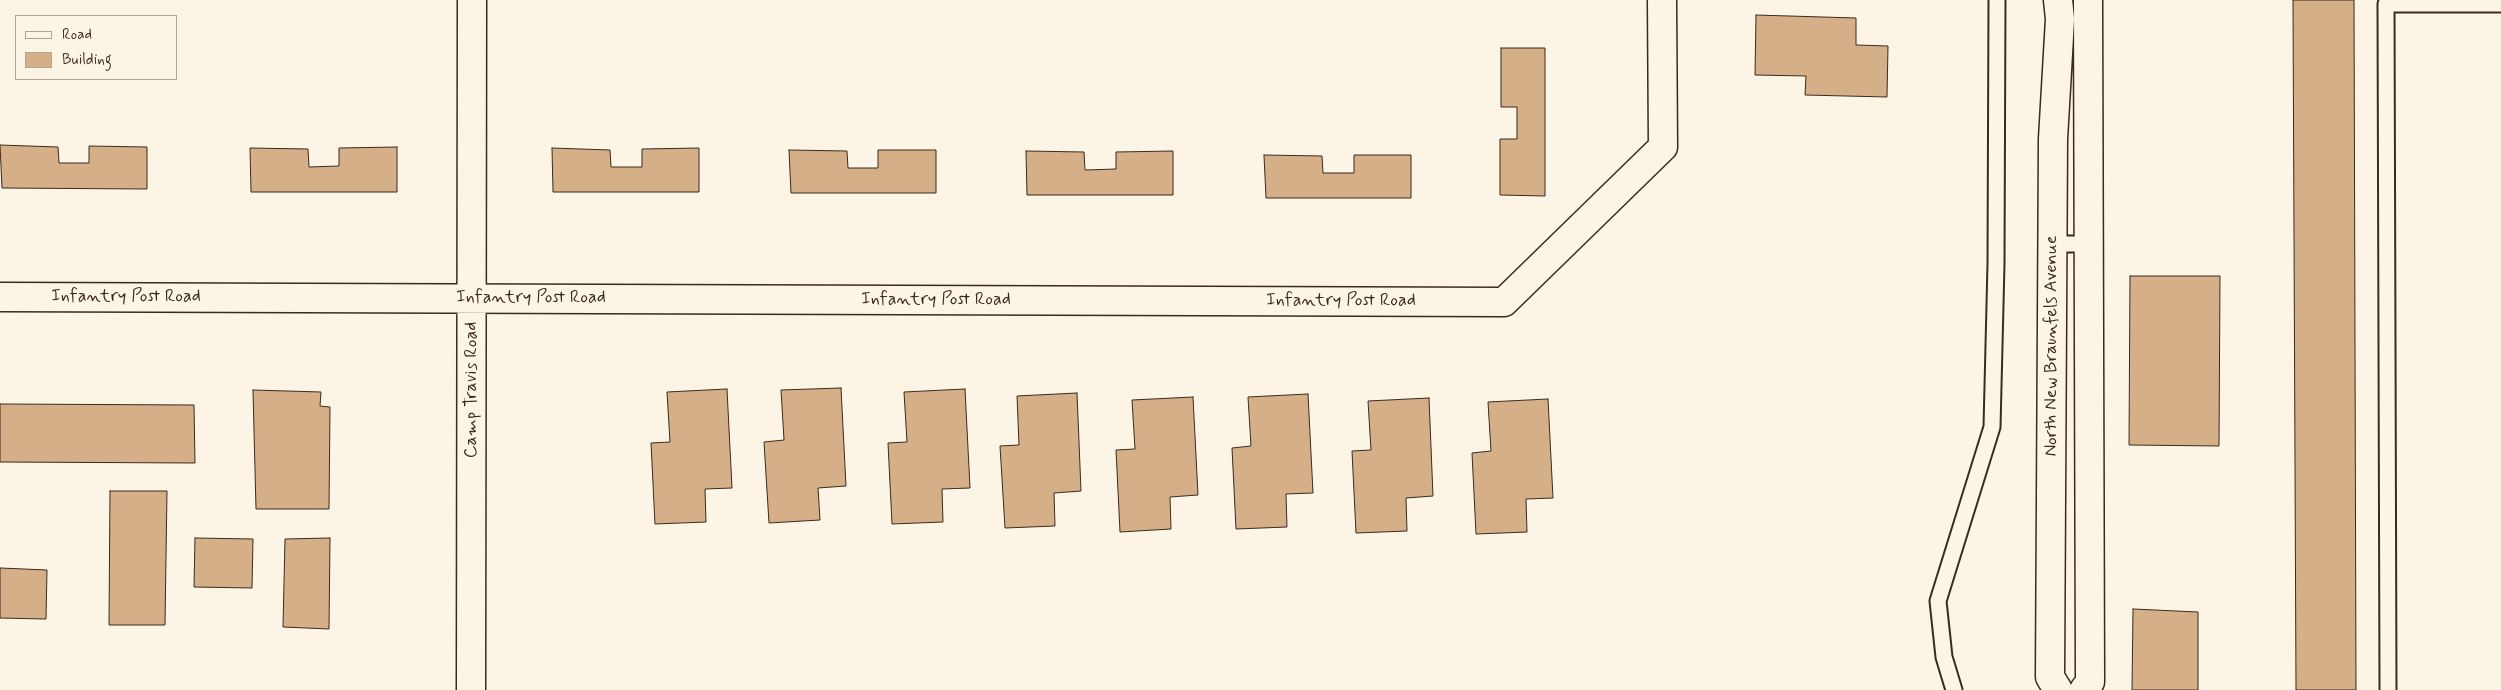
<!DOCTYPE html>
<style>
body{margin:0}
#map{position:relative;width:2501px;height:690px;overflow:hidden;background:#fcf5e5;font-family:Mynerve,sans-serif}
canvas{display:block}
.legend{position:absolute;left:15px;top:15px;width:162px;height:65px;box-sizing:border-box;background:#fcf5e5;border:1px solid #afa495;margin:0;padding:6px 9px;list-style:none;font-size:15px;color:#3b2a1e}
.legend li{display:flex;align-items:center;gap:10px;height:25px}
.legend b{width:25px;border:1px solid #afa495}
</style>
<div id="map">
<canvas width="2501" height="690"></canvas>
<ul class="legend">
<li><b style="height:6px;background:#fcf5e5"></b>Road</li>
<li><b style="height:14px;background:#d5af87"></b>Building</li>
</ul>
</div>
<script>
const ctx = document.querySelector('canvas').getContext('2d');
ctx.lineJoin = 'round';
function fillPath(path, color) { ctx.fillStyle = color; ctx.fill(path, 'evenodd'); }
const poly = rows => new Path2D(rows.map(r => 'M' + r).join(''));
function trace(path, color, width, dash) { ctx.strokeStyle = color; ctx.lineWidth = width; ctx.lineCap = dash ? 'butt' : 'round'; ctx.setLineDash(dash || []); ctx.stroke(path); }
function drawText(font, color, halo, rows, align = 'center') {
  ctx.font = font + ' Mynerve,sans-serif'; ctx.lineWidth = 4; ctx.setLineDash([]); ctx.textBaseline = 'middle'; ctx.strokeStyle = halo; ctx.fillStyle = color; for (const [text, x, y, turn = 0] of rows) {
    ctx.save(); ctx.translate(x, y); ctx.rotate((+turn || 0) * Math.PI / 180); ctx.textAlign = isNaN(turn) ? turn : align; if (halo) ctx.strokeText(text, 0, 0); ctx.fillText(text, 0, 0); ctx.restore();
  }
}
const building = poly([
 [2293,0,2354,0,2356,690,2296,690,2293,0],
 [1756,15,1856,18,1856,45,1888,46,1887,97,1805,95,1806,76,1755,75,1756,15],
 [1501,48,1545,48,1545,196,1500,195,1500,139,1517,139,1517,107,1501,107,1501,48],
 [0,145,58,147,59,163,89,163,89,146,147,147,147,189,2,188,0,145],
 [397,147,397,192,251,192,250,148,308,149,309,167,339,166,339,148,397,147],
 [552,148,610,150,611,167,642,167,642,149,699,148,699,192,553,192,552,148],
 [789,150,847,151,848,168,878,168,878,150,936,150,936,193,791,193,789,150],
 [1026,151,1084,152,1085,170,1116,169,1116,152,1173,151,1173,195,1027,195,1026,151],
 [1264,155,1322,156,1323,173,1354,173,1354,155,1411,155,1411,198,1266,198,1264,155],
 [2130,276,2220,276,2219,446,2129,445,2130,276],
 [841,388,846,486,818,488,820,520,769,523,764,442,784,440,781,390,841,388],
 [727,389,732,488,705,489,706,522,655,524,651,443,670,442,667,392,727,389],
 [965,389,970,488,942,489,943,522,892,524,888,443,907,442,904,392,965,389],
 [253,390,321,392,320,406,330,407,329,509,256,509,253,390],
 [1077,393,1081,491,1054,493,1055,526,1005,528,1000,446,1019,445,1017,396,1077,393],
 [1308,394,1313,493,1286,494,1287,527,1236,529,1232,448,1251,446,1248,397,1308,394],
 [1193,397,1198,495,1170,497,1171,529,1120,532,1116,450,1135,449,1132,400,1193,397],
 [1429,398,1433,496,1406,498,1407,531,1356,533,1352,451,1371,450,1368,401,1429,398],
 [1548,399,1553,498,1526,499,1527,532,1476,534,1472,453,1491,451,1488,402,1548,399],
 [0,404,194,405,195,463,0,462,0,404],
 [110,491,167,491,165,625,109,625,110,491],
 [195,538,253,539,252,588,194,587,195,538],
 [330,538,329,629,283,627,285,539,330,538],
 [0,568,47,570,46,619,0,618,0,568],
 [2133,609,2198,612,2198,690,2132,690,2133,609]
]);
const service = poly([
 [2053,244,2089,244],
 [1954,690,1944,657,1938,601,1992,427,1996,264,1997,0],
 [2388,690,2386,4,2501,4]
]);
const minor = poly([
 [0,297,1504,302,1663,147,1662,0],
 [471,690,472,0]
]);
const tertiary = poly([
 [2058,0,2060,19,2053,139,2050,677,2058,690],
 [2084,690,2090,682,2088,0]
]);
const streetNames = [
 ["Infantry Post Road",126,297],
 ["Infantry Post Road",531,298],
 ["Infantry Post Road",936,300],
 ["Infantry Post Road",1341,301],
 ["North New Braunfels Avenue",2052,346,-90],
 ["Camp Travis Road",472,390,-90]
];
fillPath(building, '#d5af87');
trace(building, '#3b2a1e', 1);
trace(service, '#3b2a1e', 19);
trace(minor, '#3b2a1e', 31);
trace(tertiary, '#3b2a1e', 31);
trace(service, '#fcf5e5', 15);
trace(minor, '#fcf5e5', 28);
trace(tertiary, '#fcf5e5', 28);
drawText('18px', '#3b2a1e', '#fcf5e5', streetNames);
</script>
